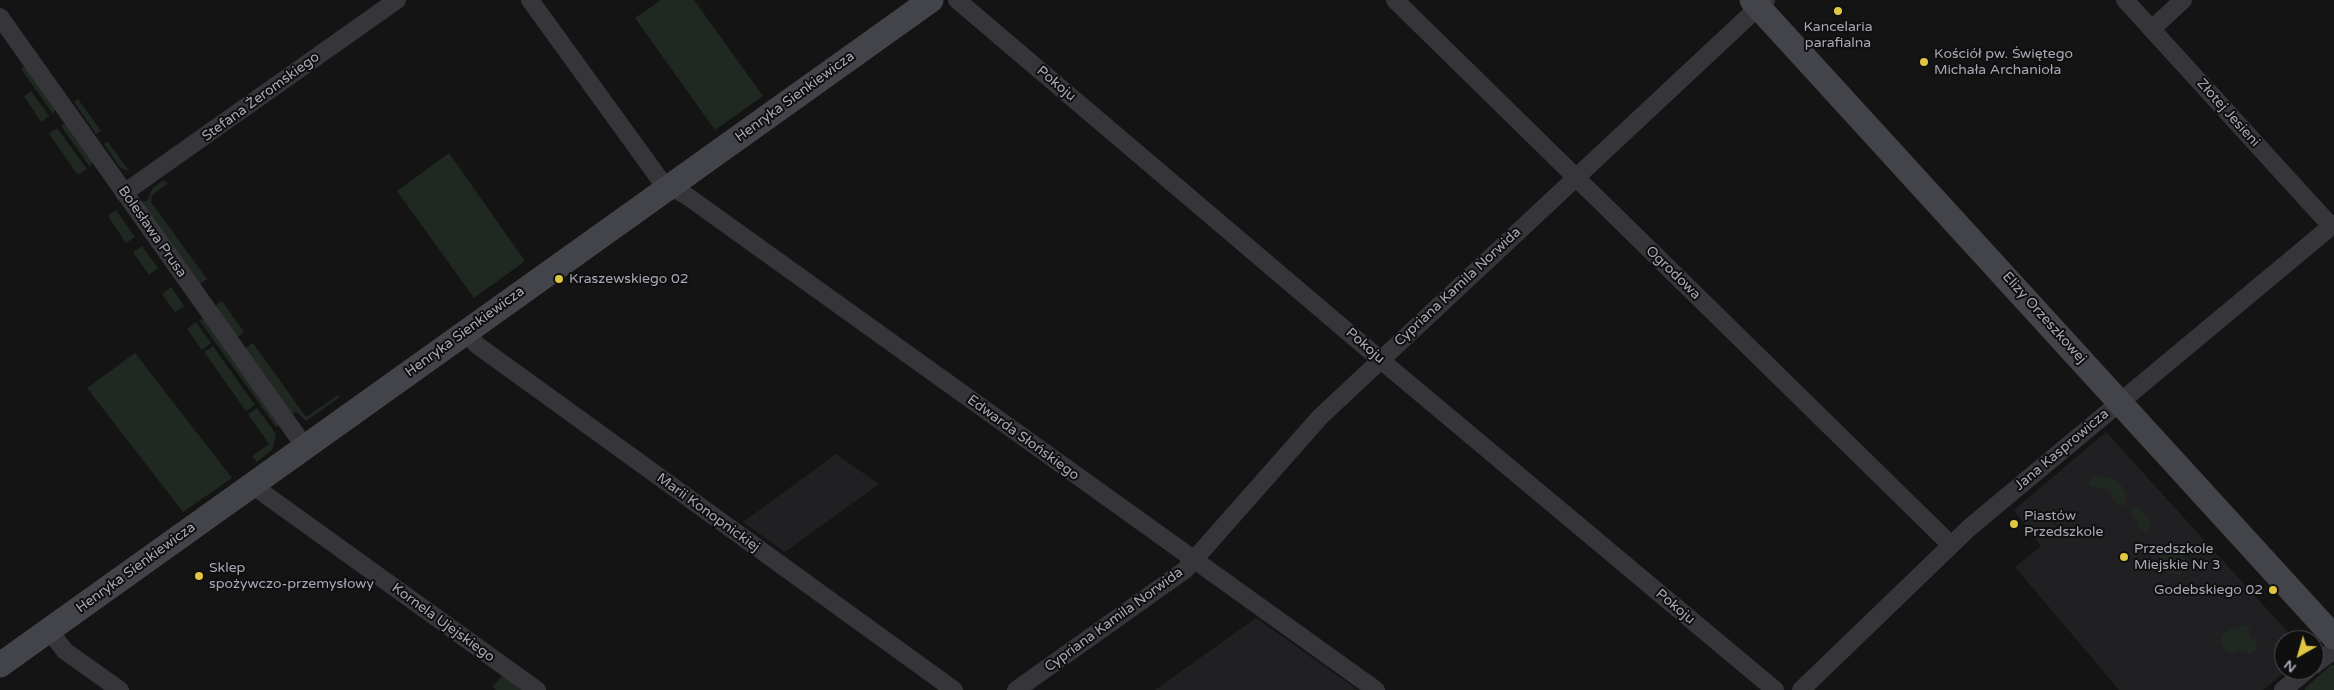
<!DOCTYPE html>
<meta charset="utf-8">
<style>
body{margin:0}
#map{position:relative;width:2334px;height:690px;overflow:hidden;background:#141415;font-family:"Varela Round",sans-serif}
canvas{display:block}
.north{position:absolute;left:2274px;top:630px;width:50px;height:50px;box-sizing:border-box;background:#0f0f10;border:1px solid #4c4c52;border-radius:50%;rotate:218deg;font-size:14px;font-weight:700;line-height:20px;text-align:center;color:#a7a8b4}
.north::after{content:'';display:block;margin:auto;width:18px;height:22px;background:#e0c741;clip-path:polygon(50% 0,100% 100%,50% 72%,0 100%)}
</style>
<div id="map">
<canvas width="2334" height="690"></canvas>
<div class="north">N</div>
</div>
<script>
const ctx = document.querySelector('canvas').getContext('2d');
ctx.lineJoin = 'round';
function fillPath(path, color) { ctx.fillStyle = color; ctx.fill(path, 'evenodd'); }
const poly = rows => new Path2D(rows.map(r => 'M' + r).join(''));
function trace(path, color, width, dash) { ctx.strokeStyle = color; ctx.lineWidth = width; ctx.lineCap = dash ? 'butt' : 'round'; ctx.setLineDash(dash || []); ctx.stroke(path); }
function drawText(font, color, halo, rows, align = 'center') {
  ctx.font = font + ' "Varela Round",sans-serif'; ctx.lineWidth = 4; ctx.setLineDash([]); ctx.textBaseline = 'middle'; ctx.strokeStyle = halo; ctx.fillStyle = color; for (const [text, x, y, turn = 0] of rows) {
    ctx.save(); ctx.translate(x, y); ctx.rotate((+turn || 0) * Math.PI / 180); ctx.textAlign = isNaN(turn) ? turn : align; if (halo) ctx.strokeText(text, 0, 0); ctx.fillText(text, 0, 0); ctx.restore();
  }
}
const built = poly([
 [2106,432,2295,640,2284,640,2284,670,2287,670,2263,690,2119,690,2015,567,2041,546,2014,510],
 [836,454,879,484,785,552,743,522],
 [1256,618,1358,690,1155,690]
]);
const green = poly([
 [661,0,694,0,763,96,715,130,635,18],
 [22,67,27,67,56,108,53,114,21,69],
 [31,91,49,116,41,122,24,96],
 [78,99,101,131,96,134,74,102],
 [63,124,67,125,93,161,90,167,61,126],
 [57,128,87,169,78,175,49,134],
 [108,142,130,172,121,168,117,163,104,144],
 [449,153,525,261,474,298,397,191],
 [163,180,168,183,152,195,151,202,207,279,199,285,144,207,143,201,147,201,152,189],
 [116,210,135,237,126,243,108,216],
 [142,246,158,268,149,275,133,252],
 [171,287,184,306,175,312,162,294],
 [222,301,244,332,239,336,234,336,215,309,216,305],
 [205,319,280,425,276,427,199,320],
 [196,322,211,343,202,350,187,329],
 [253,343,306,417,338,395,340,397,306,421,296,412,291,415,246,352,247,347],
 [213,346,255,405,246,411,204,352],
 [135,353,232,478,183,512,87,388],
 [257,408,276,434,272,450,257,462,252,456,269,444,248,414],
 [2101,476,2116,480,2122,486,2126,495,2126,504,2122,506,2117,504,2107,489,2090,486,2091,478],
 [2133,508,2141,509,2144,515,2152,521,2149,530,2145,531,2140,529,2137,521,2130,515],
 [2170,544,2178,549,2188,563,2189,567,2186,570,2179,575,2166,572,2160,566,2160,553],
 [2244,625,2250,629,2249,636,2257,644,2256,650,2250,654,2241,650,2233,653,2225,650,2220,642,2223,634,2229,630,2237,629],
 [2331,665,2334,665,2334,690,2305,690,2305,688],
 [504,676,523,690,496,690,492,687,501,677]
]);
const street = poly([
 [530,0,661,181,687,196,1376,690],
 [957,0,1389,367,1775,690],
 [1395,0,1951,545],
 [2125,0,2331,226],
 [0,17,305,447],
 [2152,29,2183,0],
 [124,193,397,0],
 [465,332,477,345,954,690],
 [252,485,537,690],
 [49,630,65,651,120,690],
 [2314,665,2334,650],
 [1016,690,1185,570,1320,417,1766,0],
 [1801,690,1969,528,2334,224],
 [2283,690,2307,670]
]);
const secondary = poly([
 [1752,0,2334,637],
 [0,665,931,0]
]);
const markers = [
 [1838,11,5,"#e0c741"],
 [1924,62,5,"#e0c741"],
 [559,279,5,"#e0c741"],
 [2014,524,5,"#e0c741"],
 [2124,557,5,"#e0c741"],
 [199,576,5,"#e0c741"],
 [2273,590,5,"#e0c741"]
];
const poiNames = [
 ["Kancelaria",1838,27,"center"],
 ["parafialna",1838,43,"center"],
 ["Kościół pw. Świętego",1934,54],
 ["Michała Archanioła",1934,70],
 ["Kraszewskiego 02",569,279],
 ["Piastów",2024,516],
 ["Przedszkole",2024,532],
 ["Przedszkole",2134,549],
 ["Miejskie Nr 3",2134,565],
 ["Sklep",209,568],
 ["spożywczo-przemysłowy",209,584],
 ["Godebskiego 02",2263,590,"right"]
];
const streetNames = [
 ["Pokoju",1056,84,40],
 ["Stefana Żeromskiego",261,97,-36],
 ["Henryka Sienkiewicza",795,97,-36],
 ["Złotej Jesieni",2228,113,48],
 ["Bolesława Prusa",152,232,55],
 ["Ogrodowa",1673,273,44],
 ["Cypriana Kamila Norwida",1458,287,-43],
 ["Elizy Orzeszkowej",2044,318,48],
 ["Henryka Sienkiewicza",465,332,-36],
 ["Pokoju",1365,346,41],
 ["Edwarda Słońskiego",1023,438,36],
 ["Jana Kasprowicza",2062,450,-40],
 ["Marii Konopnickiej",708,513,36],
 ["Henryka Sienkiewicza",136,568,-36],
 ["Pokoju",1675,607,40],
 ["Cypriana Kamila Norwida",1114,620,-36],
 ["Kornela Ujejskiego",443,623,36]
];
fillPath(built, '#202022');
fillPath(green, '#202822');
trace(street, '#35353a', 18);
trace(secondary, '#43444a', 25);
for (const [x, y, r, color] of markers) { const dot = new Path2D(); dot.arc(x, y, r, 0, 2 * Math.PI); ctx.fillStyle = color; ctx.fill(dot); trace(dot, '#0f0f10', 2); }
drawText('14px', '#a7a8b4', '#0f0f10', poiNames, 'left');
drawText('14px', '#a7a8b4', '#0f0f10', streetNames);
</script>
